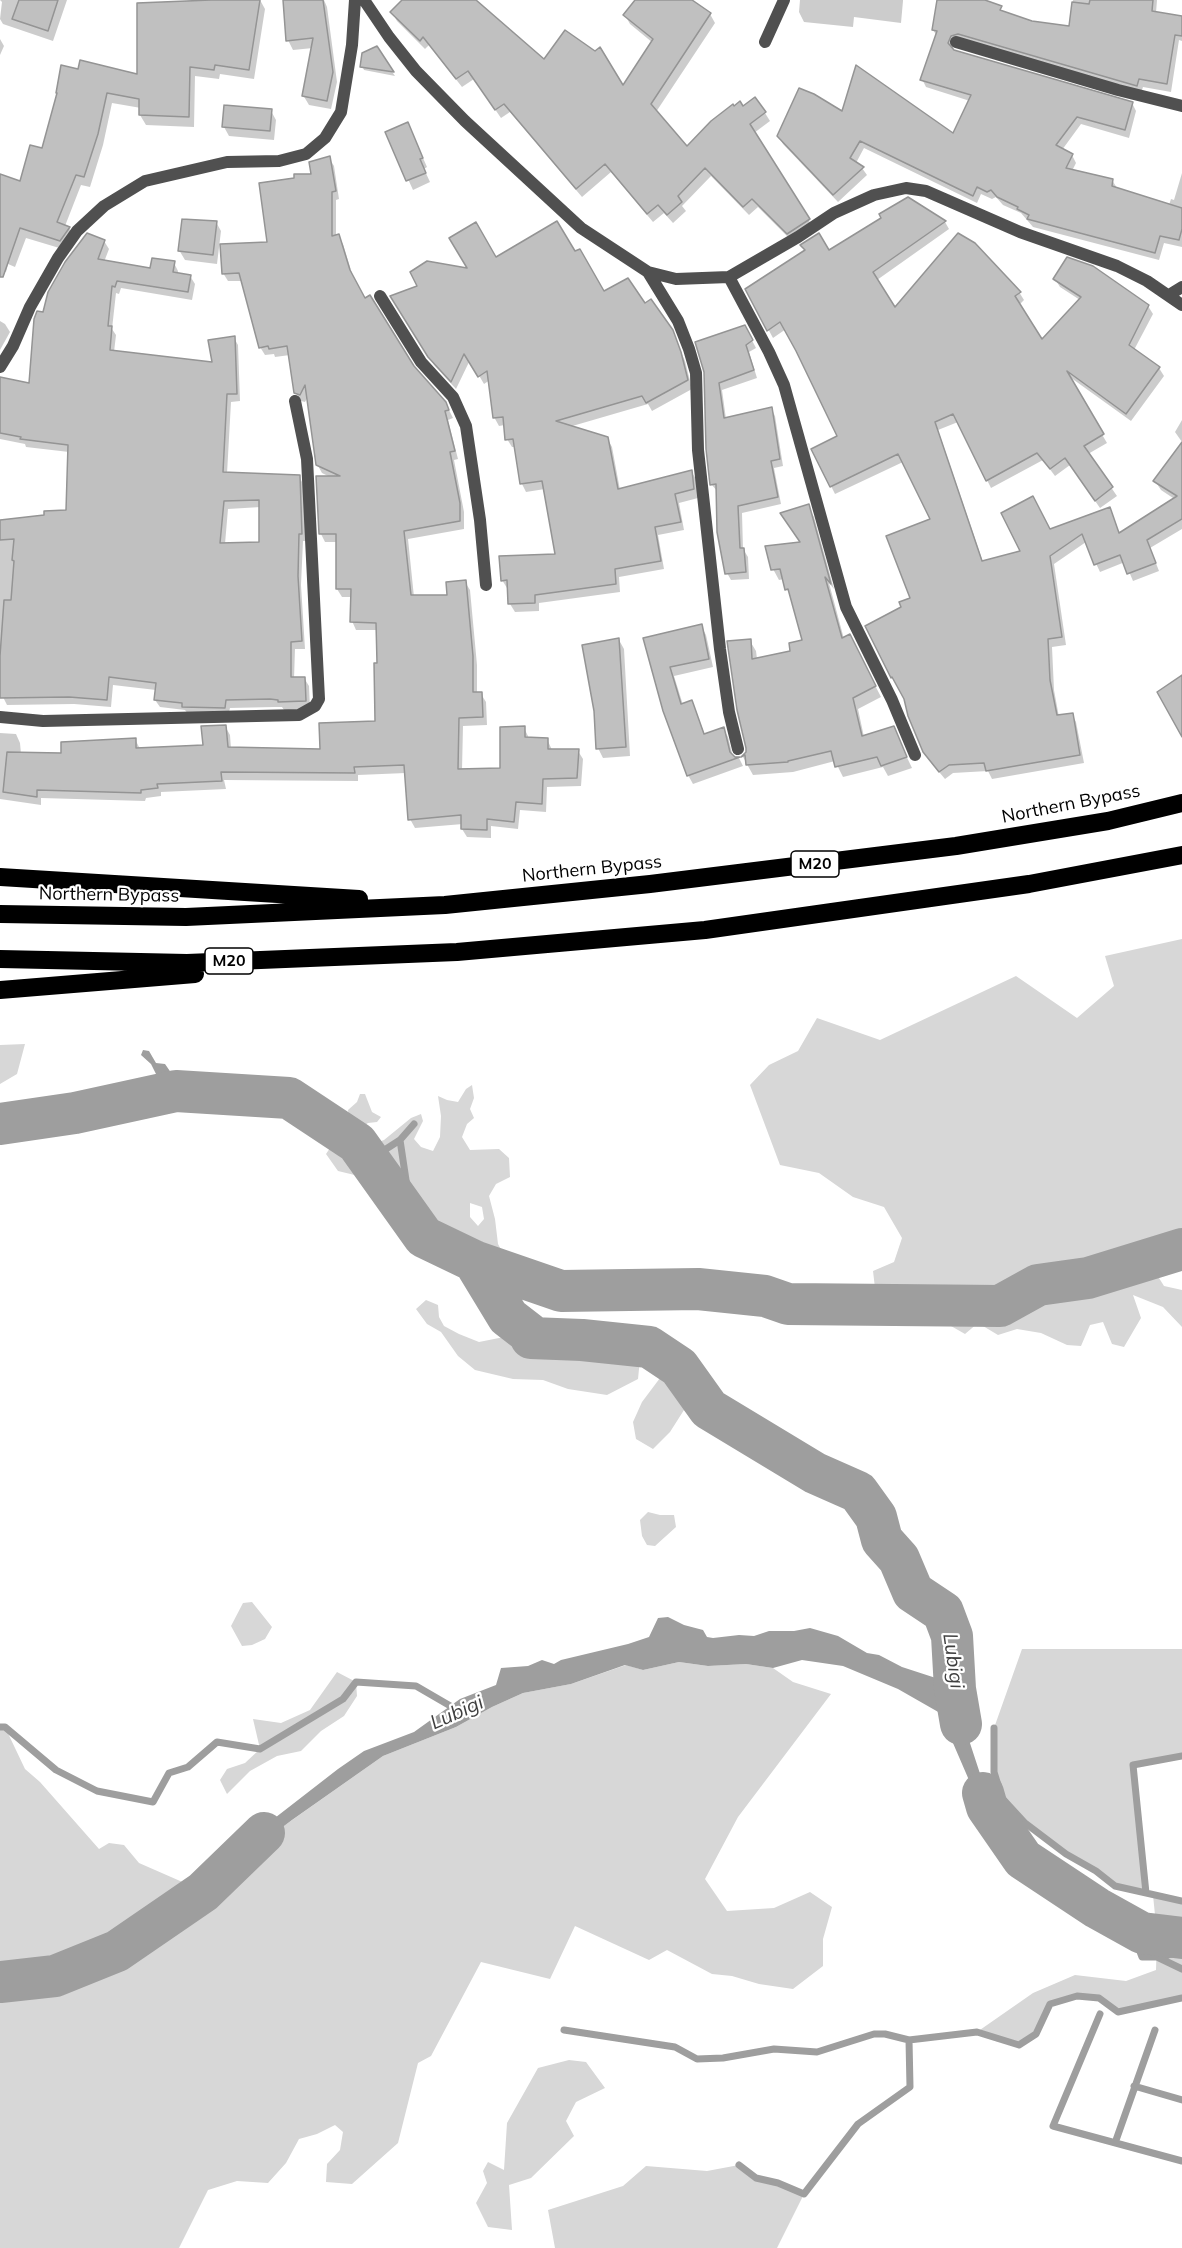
<!DOCTYPE html>
<style>
body{margin:0}
canvas{display:block;background:#fff}
</style>
<canvas width="1182" height="2248"></canvas>
<script>
const ctx = document.querySelector('canvas').getContext('2d');
ctx.lineJoin = 'round';
function fillPath(path, color) { ctx.fillStyle = color; ctx.fill(path, 'evenodd'); }
const poly = rows => new Path2D(rows.map(r => 'M' + r).join(''));
function trace(path, color, width, dash) { ctx.strokeStyle = color; ctx.lineWidth = width; ctx.lineCap = dash ? 'butt' : 'round'; ctx.setLineDash(dash || []); ctx.stroke(path); }
function drawText(font, color, halo, rows, align = 'center') {
  ctx.font = font + ' Mulish,sans-serif'; ctx.lineWidth = 4.5; ctx.setLineDash([]); ctx.textBaseline = 'middle'; ctx.strokeStyle = halo; ctx.fillStyle = color; for (const [text, x, y, turn = 0] of rows) {
    ctx.save(); ctx.translate(x, y); ctx.rotate((+turn || 0) * Math.PI / 180); ctx.textAlign = isNaN(turn) ? turn : align; if (halo) ctx.strokeText(text, 0, 0); ctx.fillText(text, 0, 0); ctx.restore();
  }
}
const green = poly([
 [1182,939,1182,1248,1178,1242,1164,1245,1154,1270,1164,1286,1182,1290,1182,1327,1163,1307,1133,1295,1141,1318,1124,1347,1112,1344,1103,1322,1090,1325,1081,1346,1067,1345,1041,1333,1017,1329,998,1335,978,1323,965,1334,951,1326,940,1289,909,1286,875,1288,873,1271,894,1262,902,1238,884,1207,853,1197,819,1173,780,1165,750,1085,769,1065,798,1051,817,1018,880,1040,1016,976,1077,1018,1114,986,1105,956],
 [25,1044,17,1074,0,1084,0,1045],
 [472,1085,474,1098,470,1109,474,1118,467,1124,462,1137,470,1150,499,1149,509,1158,510,1177,496,1184,489,1196,495,1219,498,1244,505,1257,512,1289,512,1311,530,1334,586,1332,627,1337,640,1359,638,1379,607,1395,568,1389,543,1380,513,1379,475,1370,458,1356,441,1332,427,1324,416,1309,426,1300,438,1305,439,1317,444,1326,459,1334,479,1342,504,1337,488,1321,477,1298,475,1275,446,1226,426,1216,410,1226,382,1190,367,1178,338,1171,326,1154,330,1148,367,1146,384,1140,411,1118,421,1114,423,1121,414,1139,421,1147,433,1151,440,1137,441,1116,438,1096,447,1100,458,1102,466,1089],
 [470,1203,482,1207,484,1219,478,1226,470,1217],
 [360,1094,365,1094,372,1112,381,1117,377,1122,368,1123,359,1129,349,1120,348,1110,357,1102],
 [689,1365,698,1378,698,1387,689,1397,684,1410,670,1432,653,1449,636,1439,633,1422,642,1402,663,1374],
 [648,1512,660,1515,674,1515,676,1527,655,1546,647,1545,642,1536,640,1520],
 [252,1602,272,1627,265,1639,252,1645,242,1646,231,1626,243,1603],
 [1022,1649,1182,1649,1182,1756,1133,1766,1146,1893,1115,1886,1096,1871,1066,1854,1025,1823,1002,1798,994,1772,994,1728],
 [679,1662,708,1666,746,1664,773,1668,793,1682,831,1694,738,1817,705,1879,727,1911,774,1908,810,1892,832,1907,823,1939,823,1966,793,1989,759,1984,732,1976,712,1974,667,1950,649,1960,575,1926,550,1979,481,1962,431,2056,418,2063,398,2143,352,2184,326,2182,327,2164,340,2150,343,2132,335,2125,317,2134,299,2139,286,2163,268,2183,237,2181,208,2190,179,2248,0,2248,0,1727,5,1727,25,1769,40,1782,99,1849,109,1843,124,1845,139,1863,203,1891,221,1874,261,1842,383,1756,456,1727,492,1707,523,1693,571,1684,626,1665,643,1670],
 [337,1672,356,1682,357,1696,344,1716,321,1731,301,1751,277,1756,250,1771,227,1794,220,1780,227,1769,245,1763,260,1749,253,1719,281,1723,310,1710],
 [1153,1895,1182,1901,1182,1998,1118,2012,1099,1998,1077,1996,1050,2004,1036,2034,1019,2045,977,2032,1033,1993,1075,1975,1126,1981,1156,1970,1157,1935],
 [569,2060,586,2062,605,2088,576,2102,566,2121,574,2136,531,2178,509,2185,512,2230,488,2227,476,2203,487,2183,483,2171,488,2162,504,2170,507,2123,538,2068],
 [739,2165,756,2178,778,2183,804,2194,777,2248,555,2248,548,2210,623,2186,646,2166,707,2171]
]);
const water = poly([
 [143,1050,149,1051,156,1063,165,1064,174,1077,192,1082,212,1083,222,1094,191,1107,171,1102,155,1095,160,1082,151,1064,141,1055],
 [116,1086,146,1097,133,1105,119,1108,103,1107,69,1128,50,1129,20,1121,26,1115,41,1105,103,1107,109,1093],
 [858,1485,868,1486,878,1501,894,1543,909,1555,920,1597,911,1601,899,1585,897,1572,867,1536,862,1507,849,1487],
 [957,1599,951,1607,950,1618,958,1630,944,1626,934,1606],
 [668,1617,684,1625,703,1630,707,1637,713,1638,739,1635,754,1636,769,1631,794,1631,810,1628,838,1636,867,1653,879,1655,902,1667,945,1681,954,1679,962,1681,974,1699,969,1716,967,1734,989,1801,1011,1842,994,1831,975,1812,975,1794,940,1713,898,1689,843,1666,802,1660,773,1668,746,1664,708,1666,679,1662,643,1670,625,1665,571,1684,523,1693,492,1707,456,1727,383,1756,292,1820,221,1873,240,1845,338,1769,364,1751,414,1732,460,1699,496,1685,501,1668,528,1666,542,1660,554,1664,561,1660,628,1644,649,1637,658,1618]
]);
const shadow = poly([
 [0,0,67,0,53,41,3,24,0,19,2,2],
 [244,0,260,0,265,9,254,79,220,74,219,79,195,76,194,127,146,125,140,115,141,108,112,103,103,145,90,187,81,185,65,226,69,228,74,238,66,250,26,238,15,267,8,264,6,272,0,270,0,175,21,183,43,150,79,70,138,76],
 [285,0,324,0,327,7,337,82,331,109,309,105,303,95,313,48,293,50,288,40],
 [413,0,473,0,544,61,623,88,653,43,630,24,625,15,637,0,690,0,710,14,715,23,656,112,687,148,743,108,765,113,770,121,754,133,814,229,793,242,758,207,749,215,711,176,682,206,686,211,673,223,664,213,653,222,611,172,582,197,510,112,501,118,474,79,462,87,429,45,425,49,397,21,392,12],
 [800,0,903,0,903,1,901,23,854,17,853,27,804,22,799,12],
 [939,0,965,0,1032,22,1070,28,1073,0,1157,0,1156,13,1182,17,1182,41,1179,40,1171,92,1143,87,1141,93,955,43,952,51,1132,103,1136,111,1129,138,1081,124,1062,150,1072,155,1076,163,1072,171,1112,180,1117,188,1169,205,1171,199,1174,200,1182,173,1182,247,1164,243,1159,260,1033,227,1021,213,1003,205,996,197,992,199,981,194,977,203,864,148,856,163,862,168,867,175,838,202,783,144,779,136,843,114,954,135,970,101,926,87,922,79,937,36,933,30],
 [0,39,4,46,0,55],
 [376,48,395,76,364,70,362,66],
 [271,111,276,120,274,140,229,136,224,127],
 [387,133,412,133,427,167,424,169,430,182,413,190],
 [329,158,334,166,339,199,336,200,336,236,338,236,343,244,354,280,365,300,413,367,445,402,453,418,448,420,458,459,454,460,464,512,464,529,408,539,414,597,449,596,465,582,470,590,477,665,477,694,481,694,486,702,487,725,463,726,462,770,502,770,524,728,529,738,547,739,552,750,578,751,583,759,581,786,547,787,546,812,520,810,518,829,491,826,491,838,467,837,462,829,463,824,415,828,410,819,406,773,358,775,358,781,224,780,226,789,161,792,161,796,146,798,145,801,41,798,41,805,0,799,0,733,16,734,20,743,21,754,63,755,135,739,140,749,204,746,225,726,230,735,231,749,321,751,377,722,378,630,356,630,352,621,352,597,342,597,337,589,337,542,325,542,321,534,332,478,322,473,317,464,308,396,305,402,301,401,296,392,290,355,275,357,274,354,265,355,260,347,242,281,228,281,223,273,269,244,313,175],
 [908,198,945,222,949,229,877,280,895,310,1019,292,1024,300,1019,305,1041,342,1080,300,1060,287,1055,279,1148,306,1153,314,1134,350,1159,368,1164,376,1131,421,1067,375,1107,443,1088,454,1117,496,1100,508,1070,465,1055,476,1043,460,991,488,958,422,938,430,983,562,1022,552,1050,531,1109,509,1120,534,1182,513,1182,529,1150,548,1159,571,1133,581,1125,562,1100,572,1086,542,1054,564,1066,645,1052,647,1054,690,1059,717,1072,714,1076,722,1084,763,992,779,988,771,953,773,945,779,929,760,924,751,905,698,892,678,867,627,903,608,912,599,932,520,903,462,835,494,831,486,839,437,786,329,773,338,747,290,805,252,802,246,829,252,883,218],
 [216,222,221,231,217,264,185,260,179,250],
 [104,241,109,249,104,262,151,270,174,263,178,271,178,274,190,276,195,284,192,300,121,288,119,294,116,293,112,329,116,335,114,352,213,363,234,338,238,345,240,401,231,402,227,474,299,476,303,484,306,541,303,541,301,585,305,649,295,649,294,679,304,678,309,686,310,709,284,710,282,707,275,707,230,708,228,716,188,714,185,710,160,707,155,700,156,690,113,685,111,707,74,704,7,705,3,697,0,668,0,522,67,511,69,452,26,447,25,444,0,439,0,378,31,385,44,314],
 [261,507,260,544,225,544,228,509],
 [575,253,604,294,645,305,671,330,685,361,692,389,652,411,648,404,569,427,607,438,612,447,620,490,691,471,696,479,698,498,679,503,684,530,658,535,664,569,619,577,620,592,539,603,539,611,515,612,510,604,509,588,507,588,502,580,556,555,545,489,526,492,522,484,516,447,512,447,507,439,505,425,499,426,494,417,490,380,484,384,470,360,456,389,434,365,392,297,470,271,496,259],
 [0,321,5,324,10,332,0,350],
 [745,327,756,348,749,352,757,378,722,390,726,419,771,408,775,416,783,466,774,468,781,504,742,513,743,549,748,557,749,579,731,580,727,573,717,491,712,485,706,373],
 [1182,420,1182,442,1175,432],
 [1182,445,1182,504,1161,490,1155,481],
 [808,506,814,517,834,589,829,583,844,639,855,646,881,697,858,709,864,737,893,728,912,768,888,776,883,767,843,777,835,761,793,772,753,775,743,757,747,753,750,641,756,651,757,659,792,652,804,641,792,599,784,579,779,580,773,569,802,543],
 [701,626,706,635,713,667,674,676,683,705,692,702,705,735,723,729,728,737,733,757,739,758,743,766,693,784,688,775,645,639],
 [619,640,624,649,630,756,603,758,598,748]
]);
const stream = poly([
 [369,1160,400,1140],
 [412,1220,400,1140,414,1124],
 [0,1727,5,1727,56,1770,97,1791,153,1802,169,1773,188,1767,217,1742,260,1749,343,1699,356,1682,416,1686,459,1711],
 [994,1728,994,1772,1002,1798,1025,1823,1066,1854,1096,1871,1115,1886,1182,1901],
 [1146,1893,1133,1765,1182,1756],
 [1097,1908,1111,1925,1136,1941,1142,1957,1157,1957,1182,1969],
 [1158,1957,1182,1952],
 [1100,2014,1053,2126,1182,2161],
 [564,2030,675,2047,697,2059,723,2058,774,2049,817,2052,874,2034,885,2034,909,2040],
 [1134,2086,1182,2100],
 [1115,2143,1155,2030],
 [739,2165,756,2178,778,2183,804,2194,858,2124,910,2087,909,2040,977,2032,1019,2045,1036,2034,1050,2004,1077,1996,1099,1998,1118,2012,1182,1998]
]);
const river = poly([
 [0,1124,75,1113,176,1091,289,1098,357,1143,424,1237,474,1261,561,1291,698,1289,765,1296,788,1304,1000,1306,1038,1285,1088,1278,1182,1249],
 [474,1261,508,1317,530,1334,531,1338,582,1340,649,1347,679,1367,709,1409,815,1473,858,1492,876,1517,882,1540,899,1559,913,1592,943,1612,952,1636,955,1689,961,1724],
 [983,1793,987,1807,1023,1859,1097,1908,1142,1933,1182,1938],
 [0,1982,55,1976,117,1951,203,1892,264,1833]
]);
const building = poly([
 [19,0,58,0,48,31,12,19,19,0],
 [211,0,260,0,249,70,215,65,214,70,190,67,189,117,139,115,139,99,107,93,98,134,84,177,76,175,57,222,70,227,60,241,20,228,3,277,0,277,0,174,20,181,30,145,42,148,57,93,56,93,61,65,78,69,80,60,137,74,137,3,211,0],
 [283,0,323,0,333,72,327,101,302,96,313,38,286,41,283,0],
 [402,0,476,0,544,59,565,30,595,51,600,47,623,85,653,39,623,15,635,0,692,0,711,13,651,104,687,146,711,121,733,104,734,106,740,101,743,106,755,97,766,112,750,124,810,219,787,234,752,199,743,207,705,168,678,196,682,202,667,215,658,205,647,214,605,164,576,189,504,104,495,110,468,71,456,79,423,37,420,41,390,12,402,0],
 [937,0,985,0,1002,6,1000,10,1032,21,1069,26,1072,2,1089,4,1090,0,1153,0,1152,11,1182,16,1182,36,1175,35,1167,84,1139,79,1137,86,958,34,951,36,948,43,954,50,1133,102,1125,130,1077,117,1056,145,1073,154,1066,168,1113,179,1112,186,1182,208,1182,229,1179,240,1160,236,1155,253,1027,219,1029,215,1017,209,1018,207,997,197,991,190,987,192,977,187,973,196,860,141,850,158,864,167,833,195,777,136,799,88,814,94,842,111,856,65,953,133,971,95,920,80,937,31,932,30,937,0],
 [377,46,394,72,360,67,362,53,377,46],
 [224,105,272,109,270,131,222,127,224,105],
 [408,122,423,158,420,159,426,173,406,181,385,132,408,122],
 [330,156,336,191,332,192,332,236,339,234,350,270,365,298,370,295,414,366,446,402,449,410,445,411,455,451,450,452,460,503,460,521,404,531,411,595,447,595,446,582,466,580,473,656,473,692,482,692,483,717,459,718,458,769,500,768,500,727,525,726,525,737,548,738,548,749,579,749,577,778,543,779,542,804,516,802,514,822,487,819,487,830,461,829,461,815,408,820,404,765,354,767,355,773,221,772,222,781,157,784,158,788,141,790,141,793,37,790,37,797,3,792,7,752,61,753,61,742,136,738,136,748,203,745,201,726,226,725,228,747,320,749,319,723,375,721,374,663,377,663,376,623,350,622,351,589,336,589,336,534,319,534,316,476,340,476,316,465,305,385,300,395,294,393,287,346,269,349,268,346,259,348,239,273,222,274,220,244,267,242,259,183,294,178,294,174,311,174,309,162,330,156],
 [908,197,946,221,873,272,895,307,958,233,975,243,1021,292,1015,296,1042,339,1081,297,1053,279,1067,257,1093,266,1149,305,1129,345,1160,367,1126,414,1067,371,1104,434,1084,446,1113,487,1095,501,1065,458,1050,469,1037,453,986,481,953,414,935,422,982,561,1020,551,1001,513,1033,496,1050,529,1110,507,1119,533,1177,496,1153,481,1182,442,1182,519,1147,540,1156,563,1127,574,1120,555,1094,565,1082,534,1050,556,1062,637,1048,639,1050,680,1057,715,1073,713,1080,755,986,771,984,763,949,765,939,772,923,752,908,716,904,699,892,677,891,678,865,626,901,607,899,602,910,598,886,536,930,519,898,454,830,487,811,449,837,436,796,351,780,322,767,331,745,289,805,250,800,245,819,233,829,250,881,218,879,214,908,197],
 [182,219,217,221,213,255,178,251,182,219],
 [557,221,575,251,580,249,604,291,628,278,645,303,651,299,673,330,681,352,688,380,646,403,642,396,556,421,608,437,618,489,692,470,694,489,675,494,681,522,655,527,661,561,615,569,616,584,535,595,535,603,508,604,507,580,501,581,499,556,555,554,542,481,520,484,513,439,505,440,503,417,493,418,487,371,478,377,464,354,451,382,428,357,390,296,417,286,410,272,427,261,467,268,449,238,476,222,496,257,557,221],
 [87,233,105,240,98,259,150,268,152,258,175,261,173,272,191,275,188,292,117,281,115,287,112,286,108,326,112,326,110,350,212,362,208,340,235,336,237,394,227,394,223,472,300,475,302,534,299,534,298,576,302,641,291,642,291,677,305,677,306,701,278,702,278,700,270,699,226,700,225,708,182,707,182,703,154,700,156,683,109,677,107,700,69,697,0,698,0,656,4,600,11,600,14,561,12,560,14,539,0,540,0,520,44,515,44,511,66,510,68,445,20,439,21,437,0,433,0,377,29,383,34,319,37,311,43,312,48,292,65,262,87,233],
 [259,500,259,542,220,543,224,501,259,500],
 [745,325,753,340,746,345,754,370,719,383,724,418,772,407,780,459,771,461,778,497,738,506,740,548,744,548,746,572,725,574,717,532,716,484,710,485,706,449,704,372,695,342,745,325],
 [809,504,831,584,825,577,842,638,850,634,876,686,853,698,862,736,894,726,907,757,881,766,877,757,835,767,831,751,788,761,788,762,746,765,745,755,741,757,746,752,746,748,737,710,727,641,751,639,752,659,790,651,789,643,802,640,788,589,785,590,780,569,771,570,765,546,800,542,780,513,809,504],
 [702,624,709,659,670,667,681,704,692,700,704,734,724,727,730,752,735,757,740,757,687,776,663,711,643,638,702,624],
 [619,638,626,747,596,749,594,711,582,645,619,638],
 [1182,675,1182,737,1157,692,1182,675]
]);
const minor = poly([
 [364,0,389,37,416,71,465,121,581,228,648,272,676,279,729,277,798,237,834,213,874,195,906,188,926,191,1020,232,1117,266,1147,281,1182,305],
 [765,42,784,0],
 [956,42,1118,90,1182,106],
 [648,272,678,321,689,349,696,373,698,450,720,649,729,712,738,749],
 [729,277,769,352,784,385,846,607,892,700,915,755],
 [1169,295,1182,287],
 [380,296,421,362,453,397,466,426,480,520,486,585],
 [0,367,13,346,30,307,58,258,77,231,104,206,145,181,227,162,279,161,306,154,325,138,341,112,352,45,355,0],
 [0,717,43,721,299,715,315,706,319,699,307,459,295,401]
]);
const motorway = poly([
 [0,877,359,899],
 [0,914,186,917,445,905,650,884,956,846,1108,821,1182,803],
 [0,959,187,963,457,952,705,930,1029,884,1182,855],
 [0,990,195,974]
]);
const shields = [
 [815,864,48],
 [229,961,48]
];
const shieldNames = [
 ["M20",815,864],
 ["M20",229,961]
];
const streetNames = [
 ["Northern Bypass",1071,804,-11],
 ["Northern Bypass",592,869,-6],
 ["Northern Bypass",109,895,1]
];
const waterNames = [
 ["Lubigi",953,1661,82],
 ["Lubigi",457,1713,-24]
];
fillPath(green, '#d7d7d7');
fillPath(water, '#9e9e9e');
fillPath(shadow, '#0003');
trace(stream, '#9e9e9e', 7);
trace(river, '#9e9e9e', 42);
fillPath(building, '#c0c0c0');
trace(building, '#949494', 1.5);
trace(minor, '#505050', 12);
trace(motorway, '#000', 18);
for (const [x, y, w] of shields) { const box = new Path2D(); box.roundRect(x - w / 2, y - 13, w, 26, 4.5); ctx.fillStyle = '#fff'; ctx.fill(box); trace(box, '#000', 1.5); }
drawText('bold 16px', '#000', null, shieldNames);
drawText('18px', '#000', '#fff', streetNames);
drawText('italic 20px', '#3f3f3f', '#fff', waterNames);
</script>
